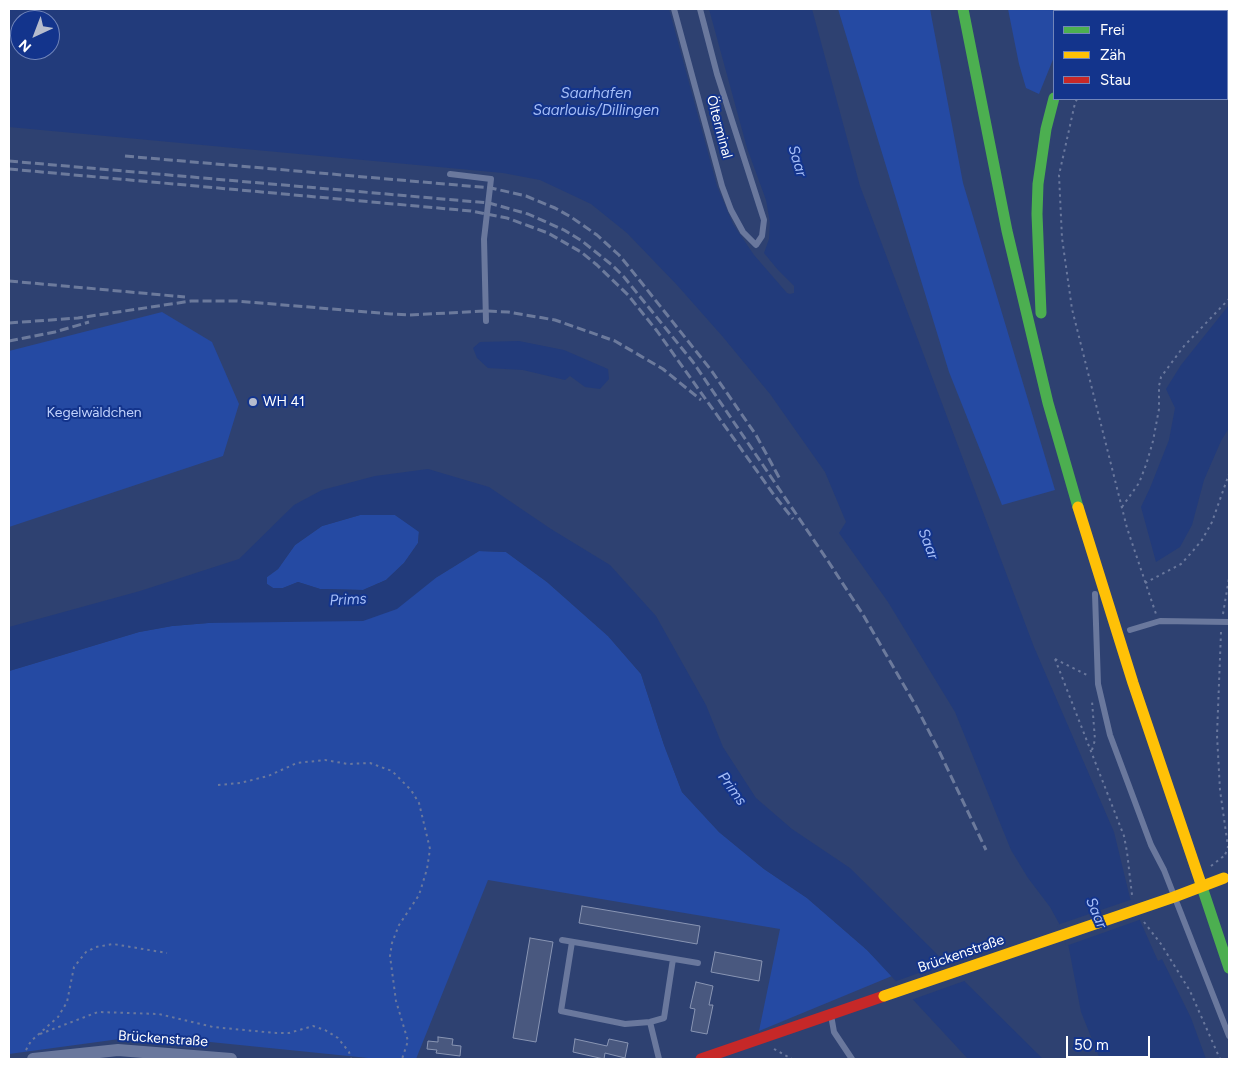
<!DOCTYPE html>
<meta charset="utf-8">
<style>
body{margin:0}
#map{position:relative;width:1238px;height:1068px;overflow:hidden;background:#2e4171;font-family:Figtree,sans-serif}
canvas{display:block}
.frame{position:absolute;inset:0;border:10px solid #fff;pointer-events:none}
.legend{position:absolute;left:1053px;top:10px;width:175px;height:90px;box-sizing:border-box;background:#13348c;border:1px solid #7185ba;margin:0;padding:6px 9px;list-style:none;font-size:15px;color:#fff}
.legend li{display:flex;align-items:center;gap:10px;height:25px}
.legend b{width:25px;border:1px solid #7185ba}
.north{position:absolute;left:10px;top:10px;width:50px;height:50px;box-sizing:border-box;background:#13348c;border:1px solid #7185ba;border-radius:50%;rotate:223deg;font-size:14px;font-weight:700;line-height:20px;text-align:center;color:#fff}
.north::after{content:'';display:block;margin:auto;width:18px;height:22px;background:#b6bccd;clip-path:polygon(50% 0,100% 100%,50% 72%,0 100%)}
.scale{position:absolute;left:1066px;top:1036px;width:84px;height:22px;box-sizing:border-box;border:2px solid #fff;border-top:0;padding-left:6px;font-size:15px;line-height:18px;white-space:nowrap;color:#fff;-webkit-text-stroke:4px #13348c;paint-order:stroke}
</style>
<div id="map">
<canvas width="1238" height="1068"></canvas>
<div class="frame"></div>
<ul class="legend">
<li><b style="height:6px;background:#4caf50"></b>Frei</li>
<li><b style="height:6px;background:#ffc107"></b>Zäh</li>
<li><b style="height:6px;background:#c62828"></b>Stau</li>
</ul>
<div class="north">N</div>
<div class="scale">50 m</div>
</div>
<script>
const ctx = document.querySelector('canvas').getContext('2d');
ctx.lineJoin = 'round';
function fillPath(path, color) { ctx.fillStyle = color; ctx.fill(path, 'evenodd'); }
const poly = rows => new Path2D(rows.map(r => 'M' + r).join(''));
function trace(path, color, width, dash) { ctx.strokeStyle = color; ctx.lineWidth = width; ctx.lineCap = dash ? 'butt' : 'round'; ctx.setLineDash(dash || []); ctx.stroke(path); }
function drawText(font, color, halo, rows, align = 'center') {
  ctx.font = font + ' Figtree,sans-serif'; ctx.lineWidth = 4; ctx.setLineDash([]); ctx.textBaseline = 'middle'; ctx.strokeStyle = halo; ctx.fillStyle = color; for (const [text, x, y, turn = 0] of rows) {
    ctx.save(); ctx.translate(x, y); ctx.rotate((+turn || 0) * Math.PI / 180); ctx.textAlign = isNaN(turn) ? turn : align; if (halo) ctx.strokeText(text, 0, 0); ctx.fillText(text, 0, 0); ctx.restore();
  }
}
const green = poly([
 [838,9,930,9,963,183,1055,490,1002,505,949,372],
 [1008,9,1081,9,1079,11,1054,11,1054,57,1039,94,1026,88,1019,64],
 [162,312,212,342,239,404,223,456,9,527,9,351],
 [360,515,395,515,419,531,418,543,404,563,386,580,363,590,320,589,298,582,283,588,273,588,267,584,267,577,278,569,295,545,322,526],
 [479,551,506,552,547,582,608,636,641,674,664,745,682,792,719,832,764,869,807,898,867,950,892,976,759,1031,780,929,488,880,416,1059,378,1059,210,1042,127,1038,9,1054,9,671,139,632,172,626,208,623,437,577]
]);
const water = poly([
 [9,9,669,9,717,186,733,224,754,255,787,293,790,294,794,293,794,286,778,270,764,253,769,239,770,223,766,200,747,148,709,9,812,9,860,186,1034,647,1114,832,1130,898,1158,961,1162,959,1191,1018,1206,1059,1100,1059,1081,1012,1067,938,1050,907,1028,878,1011,850,955,712,888,602,839,533,846,522,825,472,770,394,723,337,677,285,627,233,591,204,540,180,503,173,9,127],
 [20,20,50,20,50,50,20,50],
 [1229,305,1229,428,1221,441,1204,480,1192,525,1180,547,1156,562,1141,507,1150,488,1169,440,1175,408,1166,389,1181,365],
 [519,341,564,350,608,369,609,379,600,389,585,387,570,376,565,380,523,370,488,368,477,358,473,348,480,342],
 [428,469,489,487,551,529,610,565,656,616,706,705,723,747,756,798,792,829,850,868,1043,1059,968,1059,867,950,807,898,764,869,719,832,682,792,664,745,641,674,608,636,547,582,506,552,479,551,437,577,397,609,363,621,208,623,172,626,139,632,9,671,9,627,140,591,239,559,294,505,322,490,375,476],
 [360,515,395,515,419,532,418,543,404,563,386,580,363,590,320,589,298,582,283,588,273,588,267,584,267,577,278,569,295,545,322,526]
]);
const pier = poly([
 [1133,899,1142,919,1066,946,1064,939,1057,925],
 [949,962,967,980,911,1000,894,982]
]);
const building = poly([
 [582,906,700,926,697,944,579,923,582,906],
 [530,938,553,942,536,1042,513,1038,530,938],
 [715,952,762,961,759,981,711,972,715,952],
 [696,982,713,986,709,1005,713,1005,707,1034,691,1031,695,1009,690,1008,696,982],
 [438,1037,453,1039,452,1045,461,1046,460,1056,436,1053,437,1050,427,1049,428,1041,438,1042,438,1037],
 [575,1039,607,1046,609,1039,628,1043,625,1058,605,1053,604,1059,573,1052,575,1039]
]);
const path = poly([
 [1128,11,1130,9],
 [1077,99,1075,103,1059,175,1062,238,1072,309,1127,528,1156,614],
 [1122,507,1139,483,1146,465,1153,441,1159,409,1159,386,1161,377,1184,346,1229,299],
 [1145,583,1181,564,1192,552,1202,540,1212,522,1229,474],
 [1223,614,1229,578],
 [1221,632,1217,735,1220,790,1228,847,1225,855],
 [1055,659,1124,836,1127,852,1132,895],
 [1055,659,1089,676],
 [1092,750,1095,740,1092,701],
 [218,785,240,783,268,776,297,763,325,760,348,764,370,763,392,771,411,790,419,803,430,849,427,869,419,895,399,925,392,943,390,956,396,1001,408,1041,402,1059],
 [1144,922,1161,944,1190,991,1220,1059],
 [40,1034,98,1012,159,1014,213,1027,276,1033,289,1033,313,1026,325,1030,338,1038,349,1052,351,1059],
 [774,1049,792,1059],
 [26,1050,31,1041,58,1017,67,1002,74,967,86,952,96,947,113,944,167,953]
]);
const lane = poly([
 [674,9,722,186,731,210,743,232,756,245,762,236,764,220,717,74,700,9],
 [450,174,491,179,484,239,486,321],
 [1095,594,1098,684,1110,735,1151,845,1164,870,1229,1036],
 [1130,630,1160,621,1229,622],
 [562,940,698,963],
 [572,942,561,1011,625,1024,650,1022,664,1018,673,959],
 [831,1015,834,1032,852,1059],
 [650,1022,659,1059]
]);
const street = poly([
 [33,1059,118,1050,231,1059]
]);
const fast = poly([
 [963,9,1007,231,1048,403,1078,507],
 [1096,11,1098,9],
 [1041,313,1037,214,1038,184,1046,129,1054,98],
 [1200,881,1229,968]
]);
const slow = poly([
 [1078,507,1133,683,1200,881]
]);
const jam = poly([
 [701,1059,884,996]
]);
const rail = poly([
 [125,156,491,188,526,196,555,208,571,217,597,235,619,255,629,267,711,370,756,435,781,481],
 [9,161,489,203,528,214,564,230,582,241,612,265,624,277,693,362,828,561,862,613,917,708,940,753,986,850],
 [9,169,471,211,507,218,548,233,581,252,597,265,628,295,657,331,774,495,793,519],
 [9,281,185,297],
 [9,323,78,318,191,301,237,301,391,314,409,315,486,311,508,312,555,320,615,341,663,369,701,400],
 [9,341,55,332,89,322]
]);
const pathBridge = poly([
 [1211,866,1225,855]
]);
const slowBridge = poly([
 [884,996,1174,897,1224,878]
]);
const markers = [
 [253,402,5,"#b6bccd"]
];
const streetNames = [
 ["Ölterminal",719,127,75],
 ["Brückenstraße",961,954,-19],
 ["Brückenstraße",163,1039,4]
];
const poiNames = [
 ["WH 41",263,402]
];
const parkNames = [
 ["Kegelwäldchen",94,413]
];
const waterNames = [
 ["Saarhafen",596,94],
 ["Saarlouis/Dillingen",596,111],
 ["Saar",797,161,73],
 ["Saar",928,544,69],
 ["Prims",348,600,-3],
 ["Prims",732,789,54],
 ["Saar",1096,913,67]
];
fillPath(green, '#254aa3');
fillPath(water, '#223b7b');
fillPath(pier, '#2e4171');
fillPath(building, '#49587f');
trace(building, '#8995b3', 1);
trace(path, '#6a789d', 2, [2.5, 4]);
trace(lane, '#6a789d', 6);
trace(street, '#6a789d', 12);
trace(fast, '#4caf50', 11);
trace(slow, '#ffc107', 11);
trace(jam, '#c62828', 11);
trace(rail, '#6c7a9c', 3, [9, 4]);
trace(pathBridge, '#6a789d', 2, [2.5, 4]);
trace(slowBridge, '#ffc107', 11);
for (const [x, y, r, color] of markers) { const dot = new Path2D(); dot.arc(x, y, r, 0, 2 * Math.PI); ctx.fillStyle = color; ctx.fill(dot); trace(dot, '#13348c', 2); }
drawText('14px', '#fff', '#13348c', streetNames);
drawText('14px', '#fff', '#13348c', poiNames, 'left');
drawText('14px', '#c1d2fc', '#13348c', parkNames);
drawText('italic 15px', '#a6bef8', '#13348c', waterNames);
</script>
